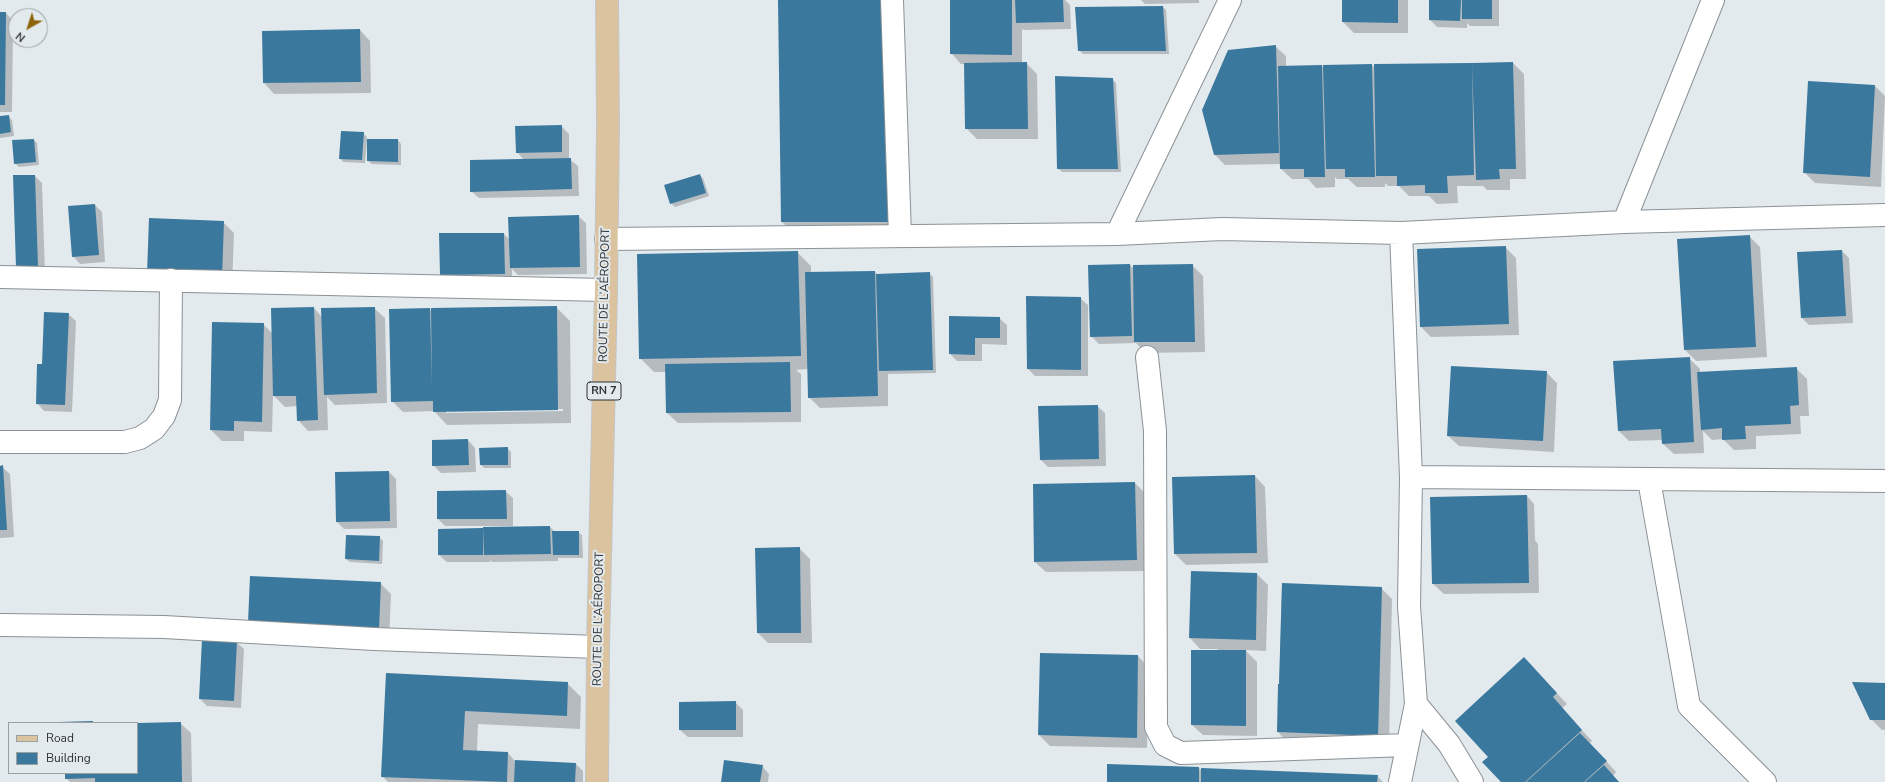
<!DOCTYPE html>
<meta charset="utf-8">
<style>
body{margin:0}
#map{position:relative;width:1885px;height:782px;overflow:hidden;background:#e3eaee;font-family:"Nunito Sans",sans-serif}
canvas{display:block}
.legend{position:absolute;left:8px;top:722px;width:130px;height:52px;box-sizing:border-box;background:#e3eaee;border:1px solid #9ba0a3;margin:0;padding:5px 7px;list-style:none;font-size:12px;color:#2e3133}
.legend li{display:flex;align-items:center;gap:8px;height:20px}
.legend b{width:20px;border:1px solid #9ba0a3}
.north{position:absolute;left:8px;top:8px;width:40px;height:40px;box-sizing:border-box;background:#e3eaee;border:1px solid #9ba0a3;border-radius:50%;rotate:219deg;font-size:11px;font-weight:700;line-height:16px;text-align:center;color:#2e3133}
.north::after{content:'';display:block;margin:auto;width:14px;height:18px;background:#8f630b;clip-path:polygon(50% 0,100% 100%,50% 72%,0 100%)}
</style>
<div id="map">
<canvas width="1885" height="782"></canvas>
<ul class="legend">
<li><b style="height:5px;background:#dbc39f"></b>Road</li>
<li><b style="height:11px;background:#3a789d"></b>Building</li>
</ul>
<div class="north">N</div>
</div>
<script>
const ctx = document.querySelector('canvas').getContext('2d');
ctx.lineJoin = 'round';
function fillPath(path, color) { ctx.fillStyle = color; ctx.fill(path, 'evenodd'); }
const poly = rows => new Path2D(rows.map(r => 'M' + r).join(''));
function trace(path, color, width, dash) { ctx.strokeStyle = color; ctx.lineWidth = width; ctx.lineCap = dash ? 'butt' : 'round'; ctx.setLineDash(dash || []); ctx.stroke(path); }
function drawText(font, color, halo, rows, align = 'center') {
  ctx.font = font + ' "Nunito Sans",sans-serif'; ctx.lineWidth = 4; ctx.setLineDash([]); ctx.textBaseline = 'middle'; ctx.strokeStyle = halo; ctx.fillStyle = color; for (const [text, x, y, turn = 0] of rows) {
    ctx.save(); ctx.translate(x, y); ctx.rotate((+turn || 0) * Math.PI / 180); ctx.textAlign = isNaN(turn) ? turn : align; if (halo) ctx.strokeText(text, 0, 0); ctx.fillText(text, 0, 0); ctx.restore();
  }
}
const shadow = poly([
 [779,0,903,235,796,236,782,222],
 [951,0,1065,0,1070,5,1071,29,1024,30,1022,29,1022,63,1026,63,1037,74,1038,139,977,139,966,128,965,64,961,64,951,53],
 [1141,0,1199,0,1199,3,1145,4],
 [1343,0,1408,0,1408,33,1354,33,1343,22],
 [1430,0,1499,0,1499,26,1470,26,1467,23,1467,28,1437,27,1430,20],
 [1163,7,1166,10,1169,54,1083,54,1079,50],
 [0,13,6,13,13,21,12,112,0,112],
 [360,30,370,41,371,93,274,94,264,83,263,32],
 [1275,46,1286,56,1286,67,1322,66,1325,69,1372,65,1375,68,1375,65,1513,63,1524,74,1526,179,1510,179,1510,190,1487,190,1483,186,1457,186,1458,203,1437,204,1429,196,1409,196,1399,186,1388,186,1385,183,1385,187,1357,187,1348,179,1337,179,1335,177,1335,187,1316,188,1308,179,1292,179,1281,169,1281,164,1225,165,1214,154],
 [1112,79,1116,83,1121,172,1062,172,1058,168],
 [1875,86,1885,96,1881,187,1815,183,1804,172],
 [8,116,12,120,14,136,0,138,0,117],
 [561,126,569,134,569,159,578,166,579,196,479,198,471,191,524,160,517,152],
 [363,133,367,137,367,140,398,140,401,144,401,165,372,164,368,161,368,142,367,142,365,163,343,162,340,158],
 [34,140,37,143,39,165,19,167,15,163],
 [699,175,703,178,709,196,675,207,671,203],
 [14,176,35,176,42,183,45,274,24,275],
 [95,205,102,212,105,262,80,264,73,256],
 [578,216,586,223,587,274,518,275,512,269,512,281,449,282,441,275,504,234,510,240],
 [223,222,234,233,232,288,159,285],
 [1749,236,1760,247,1767,357,1696,361,1685,350],
 [1505,247,1516,258,1519,335,1431,337,1421,327],
 [1842,251,1849,258,1853,323,1809,325,1802,318,1798,253],
 [798,253,811,266,811,273,875,272,878,275,929,273,933,277,936,373,888,374,888,406,820,408,809,397,808,369,796,370,801,374,801,422,678,423,667,413,666,372,654,372,640,358],
 [1130,265,1134,269,1192,265,1203,276,1205,352,1146,353,1136,343,1099,344,1091,336,1089,266],
 [1080,298,1088,305,1088,376,1035,376,1028,369],
 [556,307,570,321,571,423,447,425,434,411,403,412,392,401,430,309,432,312],
 [563,409,563,411,446,413,446,411],
 [314,308,322,317,374,308,385,318,387,403,335,405,327,397,328,430,308,431,298,420,297,406,285,407,273,395,272,432,244,431,244,441,222,441,211,430,263,324,272,333,272,309],
 [68,314,76,321,72,412,44,411,37,403,43,365],
 [999,318,1007,325,1007,345,982,344,982,361,957,361,950,354],
 [1689,358,1700,369,1700,373,1796,368,1807,379,1809,416,1800,416,1801,434,1756,436,1756,449,1734,450,1723,439,1712,440,1703,431,1704,453,1674,454,1663,444,1663,440,1629,441,1619,431],
 [1546,372,1557,383,1554,452,1459,446,1448,436],
 [1097,406,1105,413,1106,466,1048,467,1041,460],
 [468,440,475,448,476,472,441,473,433,465],
 [507,448,511,452,511,468,484,468,481,465],
 [0,467,2,467,10,474,14,537,0,538],
 [389,472,396,479,397,528,344,529,337,522],
 [1255,476,1265,487,1268,563,1186,565,1175,554],
 [1135,483,1146,494,1147,571,1046,572,1035,562],
 [505,491,513,498,513,526,445,526,438,519],
 [1527,496,1534,504,1535,540,1538,544,1539,593,1444,594,1433,584],
 [550,527,555,532,578,532,582,535,583,558,558,558,558,561,492,562,490,560,490,562,447,562,439,555,439,530],
 [379,537,383,541,382,564,350,562,346,559],
 [799,548,810,559,812,643,768,643,758,633],
 [1257,574,1268,585,1266,651,1245,650,1257,662,1257,736,1203,735,1192,725,1218,649,1200,649,1190,638],
 [251,577,380,583,391,594,389,639],
 [1282,584,1381,588,1392,599,1389,746,1288,743,1278,732],
 [236,642,244,649,241,708,207,706,200,699],
 [1138,656,1148,667,1147,748,1050,746,1039,735],
 [1534,669,1567,704,1562,708,1592,741,1590,743,1616,772,1613,776,1619,782,1502,782,1489,757],
 [387,674,567,683,581,697,580,729,478,724,477,752,508,753,515,761,576,764,583,771,583,782,388,782,382,776],
 [1885,684,1885,730,1882,730,1871,719],
 [735,702,743,710,743,737,688,737,680,730,680,703],
 [180,723,191,733,192,782,70,782,66,778,66,773,137,773,137,724],
 [762,766,769,774,768,782,722,782],
 [1199,768,1202,771,1377,776,1383,782,1108,782]
]);
const building = poly([
 [778,0,887,0,890,222,781,222],
 [950,0,1012,0,1012,55,950,54],
 [1015,0,1063,0,1064,22,1016,23],
 [1342,0,1398,0,1398,23,1342,22],
 [1429,0,1461,0,1460,21,1429,20],
 [1462,0,1492,0,1492,19,1462,19],
 [1163,6,1166,51,1078,51,1075,7],
 [0,12,6,12,5,105,0,105],
 [360,29,361,82,263,83,262,31],
 [1276,45,1279,153,1214,155,1202,110,1228,50],
 [1027,62,1028,129,965,129,964,63],
 [1513,62,1516,169,1499,169,1500,179,1476,180,1472,63],
 [1472,63,1474,175,1447,176,1448,193,1425,193,1425,185,1397,186,1397,176,1376,176,1374,64],
 [1372,64,1375,177,1345,177,1345,169,1326,169,1323,65],
 [1322,65,1325,177,1304,177,1304,169,1280,169,1278,66],
 [1055,76,1113,78,1118,169,1057,169],
 [1808,81,1875,85,1870,177,1803,173],
 [9,115,11,132,0,134,0,116],
 [562,125,562,152,516,153,515,126],
 [341,131,364,132,362,160,339,159],
 [34,139,36,162,14,164,12,140],
 [367,139,398,139,398,162,367,161],
 [571,158,572,189,470,192,470,160],
 [700,174,706,193,670,204,664,185],
 [13,175,35,175,38,267,16,268],
 [95,204,99,255,72,257,68,206],
 [579,215,580,267,510,268,508,217],
 [149,218,224,221,222,278,147,274],
 [439,233,504,233,505,274,440,275],
 [1750,235,1756,347,1684,350,1677,239],
 [1506,246,1509,324,1420,327,1417,249],
 [1842,250,1846,316,1801,318,1797,252],
 [798,251,801,356,639,359,637,254],
 [1130,264,1132,336,1090,337,1088,265],
 [1193,264,1195,342,1134,342,1133,265],
 [875,271,878,396,808,398,805,272],
 [930,272,933,370,879,371,876,274],
 [1026,296,1081,297,1081,370,1027,369],
 [557,306,558,410,433,412,433,401,391,402,389,309,430,308,432,387,431,308],
 [314,307,318,420,297,421,296,396,273,396,271,308],
 [375,307,377,393,324,395,321,308],
 [44,312,69,313,65,405,36,404,37,364,42,364],
 [949,316,1000,317,1000,338,975,338,975,355,949,354],
 [212,322,264,323,262,422,234,421,234,431,210,430],
 [1690,357,1694,442,1662,444,1661,429,1618,431,1613,361],
 [790,362,791,412,666,413,665,364],
 [1451,366,1547,371,1543,441,1447,436],
 [1797,367,1799,405,1790,406,1791,424,1745,426,1746,439,1722,440,1722,428,1701,430,1697,372],
 [1098,405,1099,459,1040,460,1038,406],
 [468,439,469,465,432,466,432,440],
 [508,447,508,465,480,465,479,448],
 [3,465,7,530,0,530,0,466],
 [389,471,390,521,336,522,335,472],
 [1255,475,1257,553,1174,554,1172,477],
 [1135,482,1137,560,1034,562,1033,484],
 [506,490,507,519,437,519,437,491],
 [1527,495,1529,583,1432,584,1430,497],
 [550,526,551,554,484,555,483,527],
 [483,528,483,555,438,555,438,529],
 [552,531,579,531,579,555,553,555],
 [346,535,380,536,379,561,345,559],
 [800,547,801,633,757,633,755,548],
 [1191,571,1257,573,1256,640,1189,638],
 [250,576,381,582,379,629,248,623],
 [1282,583,1382,587,1378,736,1277,732,1278,684,1333,686,1279,684],
 [202,639,237,641,234,701,199,699],
 [1191,650,1246,650,1246,726,1191,725],
 [1040,653,1138,655,1137,738,1038,735],
 [1524,657,1557,693,1553,697,1582,730,1525,782,1501,782,1482,762,1488,757,1455,721],
 [386,673,568,682,567,716,465,711,463,750,508,752,507,782,381,777],
 [1852,682,1885,683,1885,720,1870,720],
 [736,701,736,730,679,730,679,702],
 [93,721,93,723,59,723,59,722],
 [181,722,182,782,95,782,95,778,65,779,65,773,137,773,137,723],
 [1580,733,1607,761,1584,782,1526,782],
 [515,760,576,763,575,782,514,782],
 [724,760,763,765,760,782,721,782],
 [1107,764,1199,767,1199,782,1107,782],
 [1604,765,1619,782,1585,782],
 [1201,768,1378,775,1377,782,1201,782]
]);
const street = poly([
 [892,0,900,236],
 [1624,222,1713,0],
 [1401,233,1624,222,1885,215],
 [1117,234,1230,0],
 [606,239,1117,234,1222,229,1401,233,1411,477,1409,606,1416,704,1400,782],
 [0,277,606,290],
 [1147,357,1155,431,1156,727,1165,745,1181,753,1407,745],
 [0,442,125,442,140,438,154,429,164,416,170,400,171,280],
 [1411,477,1885,481],
 [1649,480,1689,706,1765,782],
 [0,625,164,627,374,639,598,647],
 [1416,704,1449,744,1472,782]
]);
const primary = poly([
 [597,782,598,647,606,290,608,125,607,0]
]);
const shields = [
 [604,391,34]
];
const shieldNames = [
 ["RN 7",604,391]
];
const streetNames = [
 ["ROUTE DE L’AÉROPORT",605,295,-89],
 ["ROUTE DE L’AÉROPORT",599,619,-89]
];
fillPath(shadow, '#0003');
fillPath(building, '#3a789d');
trace(street, '#8b9195', 24);
trace(primary, '#c4c5c6', 24);
trace(street, '#fff', 22);
trace(primary, '#dbc39f', 22);
for (const [x, y, w] of shields) { const box = new Path2D(); box.roundRect(x - w / 2, y - 9, w, 18, 3); ctx.fillStyle = '#e3eaee'; ctx.fill(box); trace(box, '#2e3133', 1); }
drawText('bold 11px', '#2e3133', null, shieldNames);
drawText('12px', '#2e3133', '#e3eaee', streetNames);
</script>
